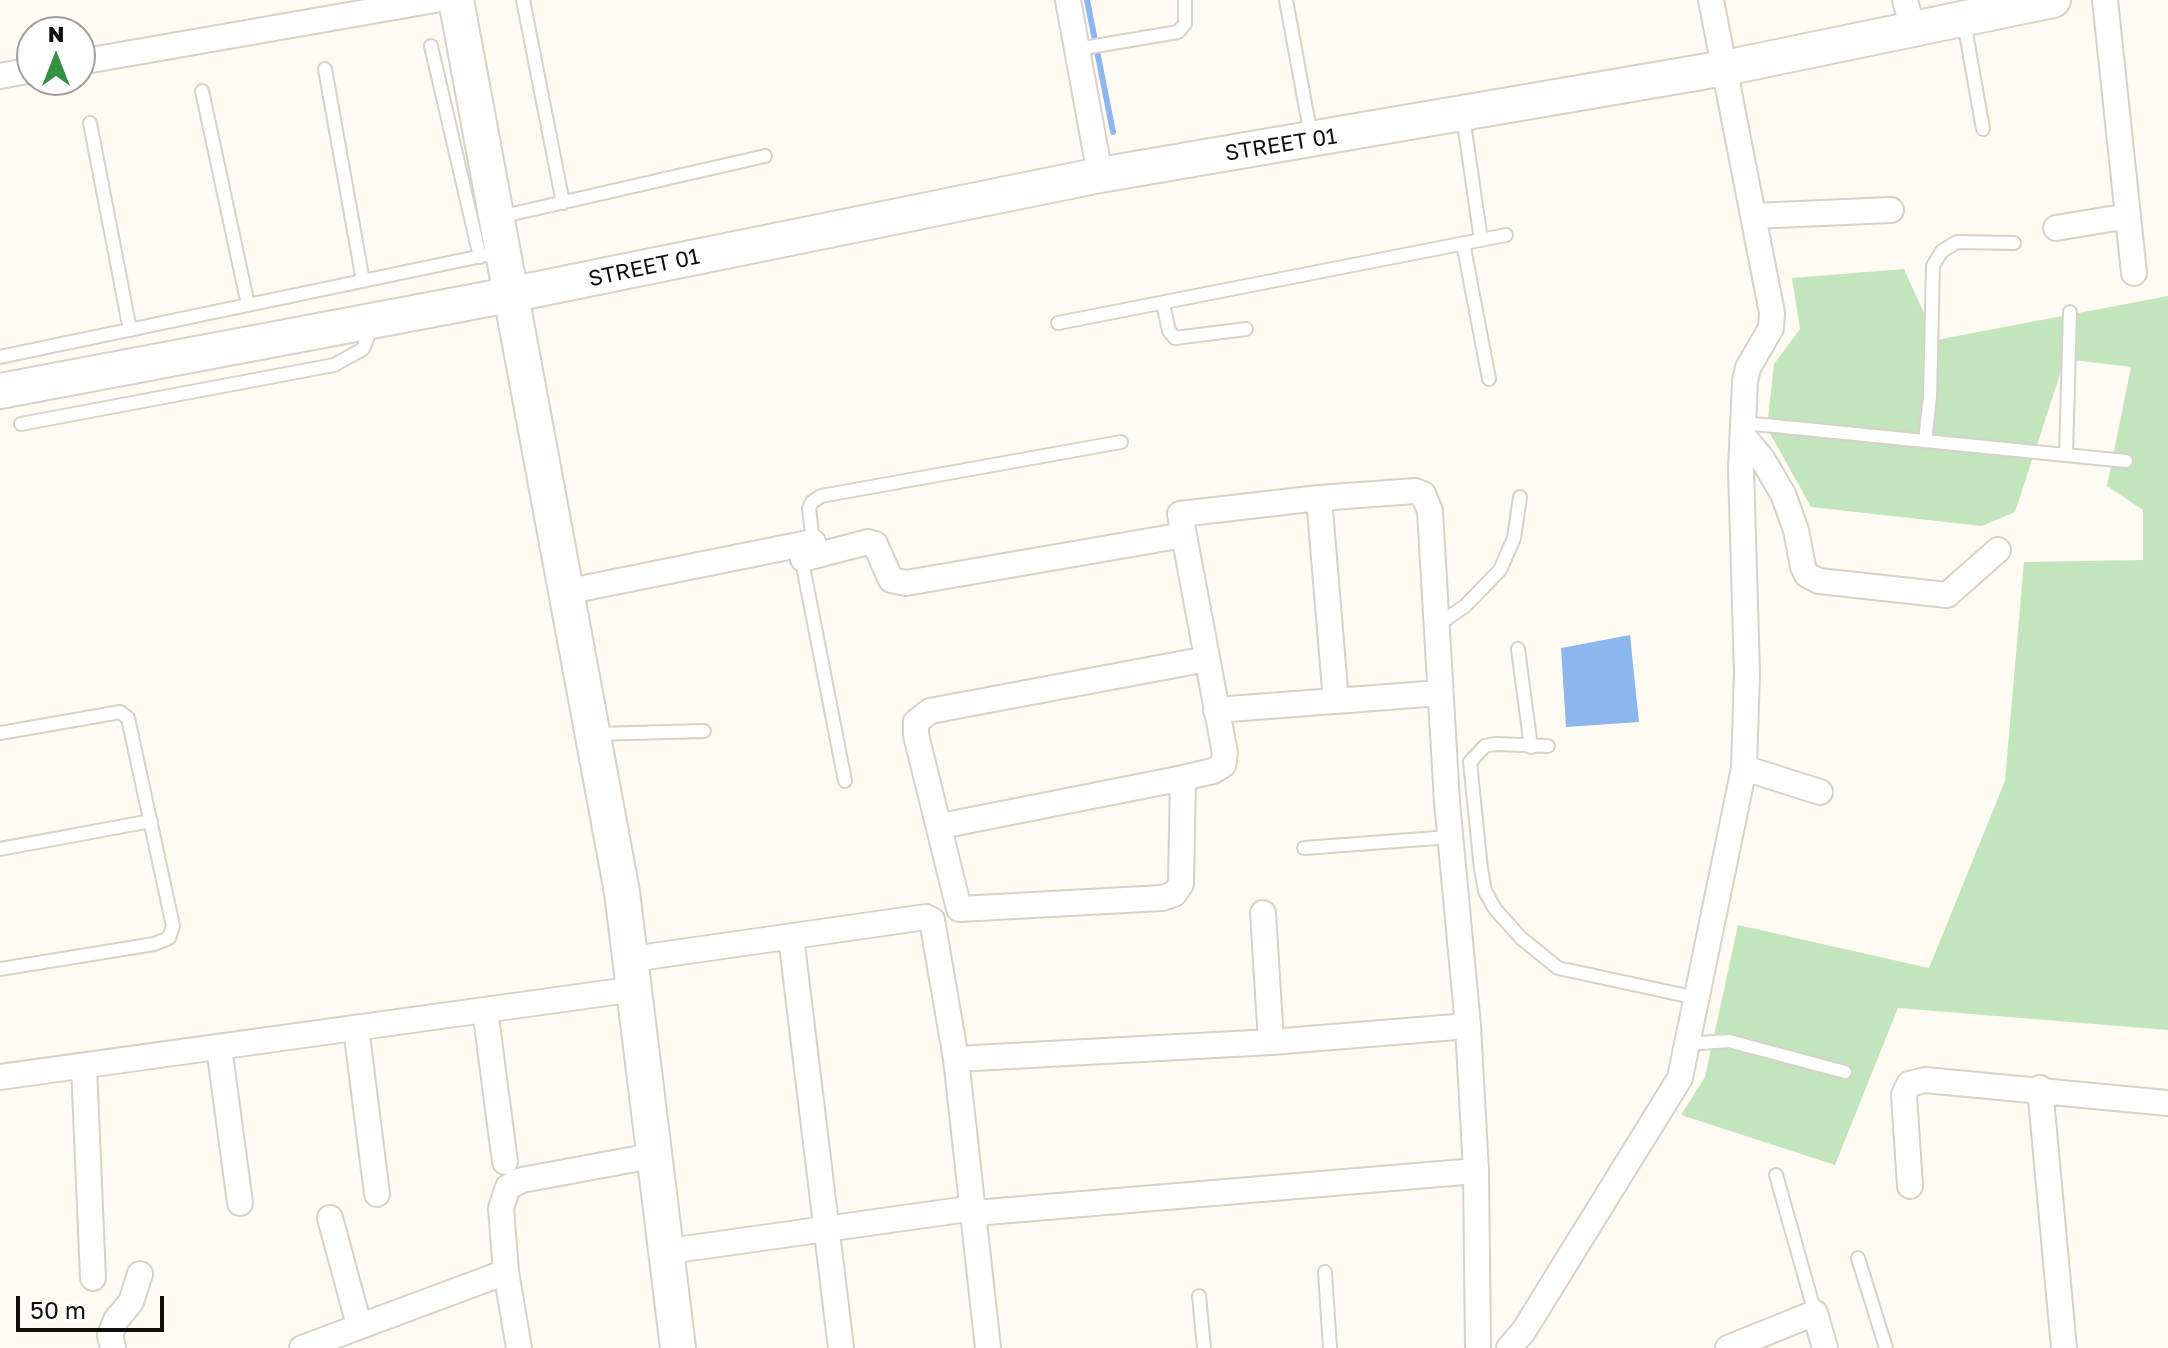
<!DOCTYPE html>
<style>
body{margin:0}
#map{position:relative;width:2168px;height:1348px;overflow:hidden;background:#fffbf3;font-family:"Golos Text",sans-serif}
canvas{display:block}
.north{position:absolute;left:16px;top:16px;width:80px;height:80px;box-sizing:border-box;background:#fff;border:2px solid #a09f9e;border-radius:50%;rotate:0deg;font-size:22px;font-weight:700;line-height:32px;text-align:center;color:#110f0d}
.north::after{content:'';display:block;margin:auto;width:28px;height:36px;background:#339143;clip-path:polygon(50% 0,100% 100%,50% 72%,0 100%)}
.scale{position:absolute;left:16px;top:1296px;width:148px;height:36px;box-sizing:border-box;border:4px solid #110f0d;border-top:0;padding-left:10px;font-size:24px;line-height:28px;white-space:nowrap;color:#110f0d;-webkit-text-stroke:6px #fff;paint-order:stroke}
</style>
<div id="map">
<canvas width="2168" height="1348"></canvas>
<div class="north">N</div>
<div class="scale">50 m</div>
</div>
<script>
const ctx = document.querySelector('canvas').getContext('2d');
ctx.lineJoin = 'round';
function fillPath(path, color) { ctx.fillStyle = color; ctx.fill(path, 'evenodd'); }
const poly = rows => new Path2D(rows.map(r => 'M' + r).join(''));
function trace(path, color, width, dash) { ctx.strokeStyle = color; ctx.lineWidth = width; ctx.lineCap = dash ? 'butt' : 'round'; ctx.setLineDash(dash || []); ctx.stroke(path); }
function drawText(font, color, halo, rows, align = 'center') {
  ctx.font = font + ' "Golos Text",sans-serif'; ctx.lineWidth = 6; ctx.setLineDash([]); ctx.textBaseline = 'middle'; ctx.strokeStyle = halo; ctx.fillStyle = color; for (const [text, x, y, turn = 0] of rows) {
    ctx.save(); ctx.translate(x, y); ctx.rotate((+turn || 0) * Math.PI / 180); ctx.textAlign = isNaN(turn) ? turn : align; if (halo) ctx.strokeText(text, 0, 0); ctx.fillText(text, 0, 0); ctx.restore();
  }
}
const green = poly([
 [1904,269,1936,340,2168,296,2168,1030,1898,1008,1835,1165,1681,1115,1705,1077,1738,925,1929,968,2005,781,2024,562,2143,560,2143,510,2107,486,2131,367,2065,359,2015,512,1982,526,1811,507,1767,428,1774,364,1800,329,1792,278]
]);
const water = poly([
 [1630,635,1639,722,1566,727,1561,648]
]);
const stream = poly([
 [1087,0,1113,132]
]);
const lane = poly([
 [523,0,563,203],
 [1286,0,1311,136],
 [1964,22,1983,129],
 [431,46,480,257],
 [1077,49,1178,32,1185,24,1185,0],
 [325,69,363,281],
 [202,91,248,305],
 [1463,116,1481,240],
 [90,123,130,330],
 [499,217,765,156],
 [1463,243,1489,379],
 [1163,304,1169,331,1175,338,1246,329],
 [1058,323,1506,235],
 [0,357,501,252],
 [1744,423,2126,461],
 [21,424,334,365,363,349,372,326],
 [1925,441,1930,396,1933,266,1942,251,1957,242,2014,243],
 [2066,455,2070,312],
 [813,542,809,508,812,502,821,496,1121,442],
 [801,556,845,781],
 [1436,626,1465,606,1500,570,1514,538,1520,497],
 [1518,649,1531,747],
 [0,733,120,712,128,718,173,926,169,938,154,944,0,969],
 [595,734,704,731],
 [1548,746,1495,744,1485,746,1470,762,1481,869,1485,891,1495,909,1521,938,1558,968,1697,998],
 [1304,848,1450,837],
 [0,849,151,821],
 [1687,1044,1729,1041,1845,1072],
 [1776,1175,1815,1313],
 [1858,1258,1886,1348],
 [1325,1272,1330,1348],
 [1199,1296,1204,1348]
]);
const street = poly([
 [1068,0,1100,175],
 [1905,0,1913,30],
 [2105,0,2134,273],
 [80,62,435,0],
 [0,76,32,70],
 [1753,216,1891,210],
 [2056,228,2128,216],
 [1744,437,1763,460,1783,494,1796,530,1803,567,1807,575,1819,581,1947,595,1998,550],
 [1319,498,1415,491,1423,494,1430,511,1447,802,1468,1026,1476,1171,1478,1348],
 [803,559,868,542,875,544,891,580,906,583,1184,535],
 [565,592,813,542],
 [1216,710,1440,693],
 [1744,768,1820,792],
 [1183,778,1213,771,1223,765,1225,753,1180,514,1319,498,1336,701],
 [941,826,1183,778,1181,884,1174,894,1162,898,959,909,916,735,916,722,930,711,1207,659],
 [1263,913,1271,1042],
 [791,937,841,1348],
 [632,959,926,917,932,920,956,1059,988,1348],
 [485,1010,505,1162],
 [356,1028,377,1194],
 [219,1047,240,1203],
 [956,1059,1271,1042,1468,1026],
 [84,1066,93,1278],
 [0,1077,636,989],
 [2040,1088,2064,1348],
 [1910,1186,1904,1095,1909,1084,1925,1080,2168,1103],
 [975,1213,1476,1171],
 [330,1218,359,1325],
 [669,1251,975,1208],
 [113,1348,110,1335,116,1320,131,1302,140,1274],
 [302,1348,506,1272],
 [519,1348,506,1272,501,1208,508,1187,522,1180,657,1155],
 [1509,1348,1523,1332,1680,1078,1744,768,1747,673,1741,469,1745,381,1748,368,1771,328,1772,313,1711,0],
 [1728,1348,1815,1313,1825,1348]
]);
const secondary = poly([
 [456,0,622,892,678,1348],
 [0,391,509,295,1100,175,1725,68,2053,0]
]);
const streetNames = [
 ["STREET 01",1281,145,-9],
 ["STREET 01",644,268,-12]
];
fillPath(green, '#c3e5bd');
fillPath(water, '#8cb7ee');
trace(stream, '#8cb7ee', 6);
trace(lane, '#d6d2ca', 16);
trace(street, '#d6d2ca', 28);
trace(secondary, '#d6d2ca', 38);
trace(lane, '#fff', 12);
trace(street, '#fff', 24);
trace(secondary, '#fff', 34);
drawText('22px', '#110f0d', '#fff', streetNames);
</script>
